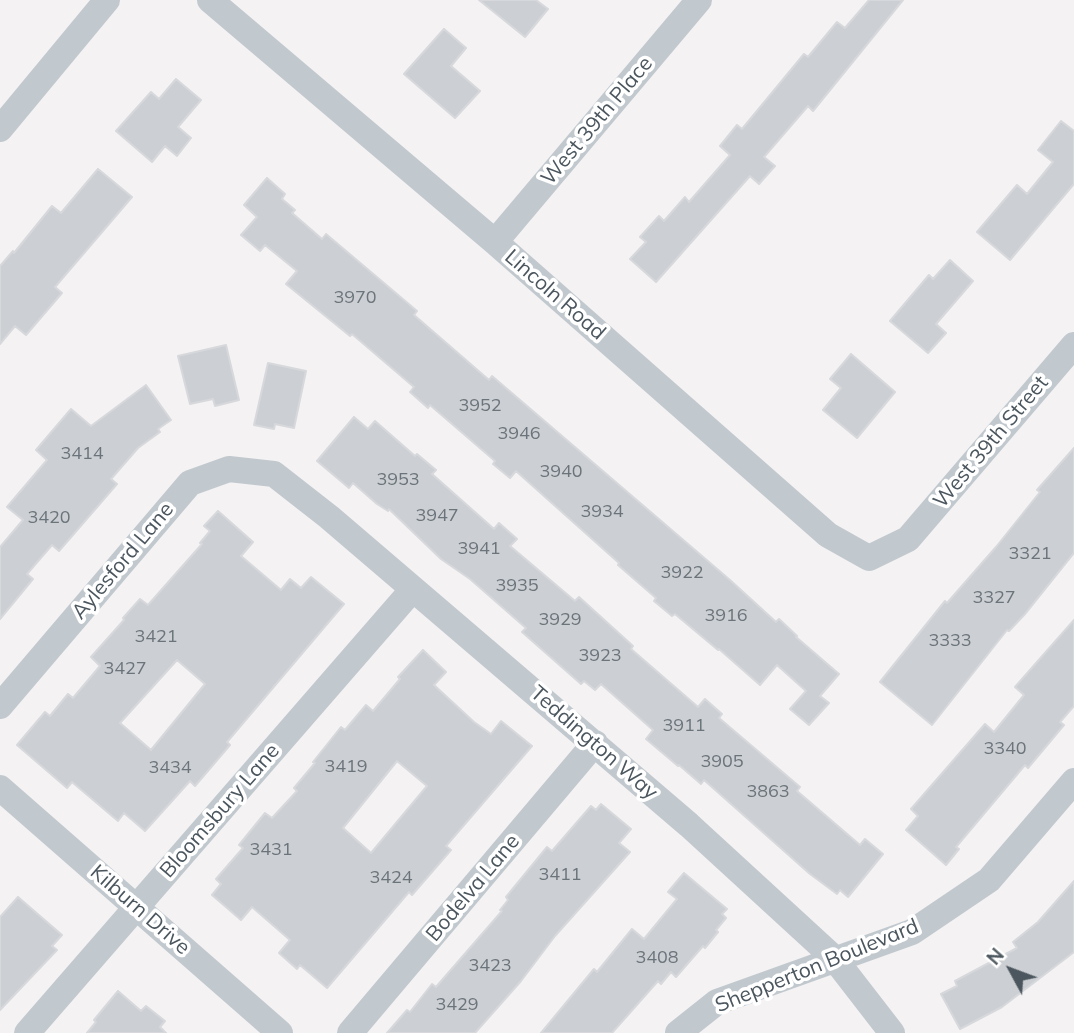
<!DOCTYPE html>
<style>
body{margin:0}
#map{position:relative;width:1074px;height:1033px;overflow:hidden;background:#f4f2f2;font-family:Mulish,sans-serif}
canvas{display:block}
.north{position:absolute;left:976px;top:935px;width:70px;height:70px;-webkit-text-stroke:5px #fff;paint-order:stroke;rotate:311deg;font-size:19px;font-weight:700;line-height:28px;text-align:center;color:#4b565e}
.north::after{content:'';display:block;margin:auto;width:24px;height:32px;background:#4b565e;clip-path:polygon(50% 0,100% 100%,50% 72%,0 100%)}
</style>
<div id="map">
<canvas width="1074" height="1033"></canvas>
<div class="north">N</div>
</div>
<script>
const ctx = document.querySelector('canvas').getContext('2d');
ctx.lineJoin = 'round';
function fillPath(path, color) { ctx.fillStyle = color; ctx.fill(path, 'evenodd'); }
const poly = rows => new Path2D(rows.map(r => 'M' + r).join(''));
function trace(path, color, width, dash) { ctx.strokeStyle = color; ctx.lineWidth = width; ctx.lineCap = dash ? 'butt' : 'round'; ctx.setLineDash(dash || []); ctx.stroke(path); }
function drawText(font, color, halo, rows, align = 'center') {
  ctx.font = font + ' Mulish,sans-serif'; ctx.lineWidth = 7; ctx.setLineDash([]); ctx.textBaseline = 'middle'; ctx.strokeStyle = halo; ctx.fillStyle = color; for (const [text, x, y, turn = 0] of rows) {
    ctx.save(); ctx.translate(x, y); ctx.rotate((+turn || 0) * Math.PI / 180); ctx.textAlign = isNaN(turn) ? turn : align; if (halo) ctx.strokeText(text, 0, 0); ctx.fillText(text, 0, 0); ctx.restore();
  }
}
const building = poly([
 [479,0,536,0,548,9,525,37,479,0],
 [869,0,903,0,813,111,808,106,764,157,775,166,759,184,750,176,656,282,630,259,646,242,640,237,659,216,664,221,685,197,689,202,730,155,720,146,737,125,742,129,804,54,808,57,837,22,845,28,869,0],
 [444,29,466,48,451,66,480,91,455,118,404,74,444,29],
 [176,79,201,100,178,127,191,138,177,156,165,146,152,162,116,131,151,92,159,99,176,79],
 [1061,121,1074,131,1074,184,1010,260,977,232,1017,185,1027,194,1053,162,1038,150,1061,121],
 [98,169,132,197,55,287,62,293,26,335,15,326,0,344,0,266,13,251,14,253,52,206,61,213,98,169],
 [267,178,285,194,282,199,295,210,292,213,322,239,326,234,417,311,414,315,489,380,492,376,730,580,776,622,779,619,797,636,796,637,839,674,820,696,829,703,809,725,790,709,806,691,777,665,760,685,719,649,718,650,675,614,672,616,654,601,656,598,618,565,619,563,516,471,510,478,493,464,495,461,430,405,428,408,410,392,414,387,352,334,350,336,286,284,297,271,265,245,260,251,241,235,257,217,244,205,267,178],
 [950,260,973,281,936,324,946,333,928,353,890,321,929,275,933,279,950,260],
 [226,345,239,400,215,406,213,399,190,404,178,356,226,345],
 [851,354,895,392,857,438,823,410,841,388,830,379,851,354],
 [268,363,306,371,294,428,275,424,274,429,254,425,268,363],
 [146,385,171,420,158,429,160,432,138,448,111,479,117,484,59,551,52,545,27,574,33,579,0,619,0,547,23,520,7,507,47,460,36,450,71,409,91,426,146,385],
 [354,417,368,429,375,421,415,456,417,454,436,470,432,474,494,529,499,523,517,539,510,546,575,601,579,597,633,646,631,649,698,707,705,699,722,714,719,718,800,787,797,791,860,845,865,839,883,854,848,897,840,890,837,894,810,874,704,780,701,784,679,765,678,766,646,739,653,730,601,684,595,690,584,681,581,684,522,632,526,628,470,579,441,559,389,509,388,511,377,504,353,483,349,488,317,461,354,417],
 [1074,448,1074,553,1025,614,1009,631,1007,630,932,725,880,682,945,601,947,603,996,547,1040,492,1037,490,1074,448],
 [218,511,253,542,241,556,281,590,290,579,301,588,311,577,344,604,227,742,230,745,195,786,190,781,145,831,124,813,118,821,72,782,67,788,17,745,45,712,50,716,68,694,73,698,100,666,91,657,124,620,123,618,140,599,148,605,202,544,200,543,210,531,204,526,218,511],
 [177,660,205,684,151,750,120,723,177,660],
 [1074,620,1074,706,1060,722,1064,725,1028,768,1025,765,956,847,959,849,946,865,906,830,918,816,911,809,985,724,994,732,1024,695,1015,687,1074,620],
 [423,650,446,672,434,685,474,722,491,734,501,721,532,746,446,846,451,850,412,895,409,892,327,988,300,965,297,969,279,953,290,940,252,907,241,920,212,895,221,884,216,879,243,848,239,845,265,813,272,818,297,791,294,788,315,763,313,762,341,727,345,730,366,705,373,711,400,679,398,677,423,650],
 [397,761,427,786,371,853,343,828,397,761],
 [601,804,631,829,619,843,630,852,555,936,521,981,475,1033,387,1033,407,1010,410,1012,432,984,436,987,502,911,500,910,508,900,506,897,547,847,552,851,591,806,596,810,601,804],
 [684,873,727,909,722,914,726,918,716,930,718,932,705,948,703,946,676,977,671,972,661,984,658,981,612,1033,541,1033,594,969,597,972,632,929,644,939,677,899,668,892,684,873],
 [1074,881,1074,952,1002,1007,960,1029,941,994,957,986,955,981,1017,948,1013,942,1038,922,1074,881],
 [18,897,62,935,52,946,57,950,0,1010,0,917,18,897],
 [118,991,141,1011,146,1006,165,1021,160,1027,166,1033,87,1033,96,1022,94,1020,118,991]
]);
const minor = poly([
 [210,0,495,242,828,535,869,558,908,539,1074,345],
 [0,129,107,0],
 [495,242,699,0],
 [0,706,190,483,229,469,274,474,329,517,689,825,834,958,892,1033],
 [0,788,280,1033],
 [27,1033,413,589],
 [350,1033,595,743],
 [678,1033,717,1002,912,932,989,880,1074,781]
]);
const numberNames = [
 ["3970",355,298],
 ["3952",480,406],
 ["3946",519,434],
 ["3414",82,454],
 ["3940",561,472],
 ["3953",398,480],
 ["3934",602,512],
 ["3947",437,516],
 ["3420",49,518],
 ["3941",479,549],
 ["3321",1030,554],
 ["3922",682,573],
 ["3935",517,586],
 ["3327",994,598],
 ["3916",726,616],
 ["3929",560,620],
 ["3421",156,637],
 ["3333",950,641],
 ["3923",600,656],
 ["3427",125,669],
 ["3911",684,726],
 ["3340",1005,749],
 ["3905",722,762],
 ["3419",346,767],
 ["3434",170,768],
 ["3863",768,792],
 ["3431",271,850],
 ["3411",560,875],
 ["3424",391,878],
 ["3408",657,958],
 ["3423",490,966],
 ["3429",457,1005]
];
const streetNames = [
 ["West 39th Place",597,121,-50],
 ["Lincoln Road",555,295,41],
 ["West 39th Street",991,442,-50],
 ["Aylesford Lane",123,561,-50],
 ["Teddington Way",594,743,41],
 ["Bloomsbury Lane",220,811,-49],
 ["Bodelva Lane",473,888,-50],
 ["Kilburn Drive",140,910,41],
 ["Shepperton Boulevard",817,966,-22]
];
fillPath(building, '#cccfd3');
trace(building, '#d6d8dc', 2);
trace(minor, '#c1c9cf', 26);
drawText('18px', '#6b747b', null, numberNames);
drawText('21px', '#4b565e', '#fff', streetNames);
</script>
